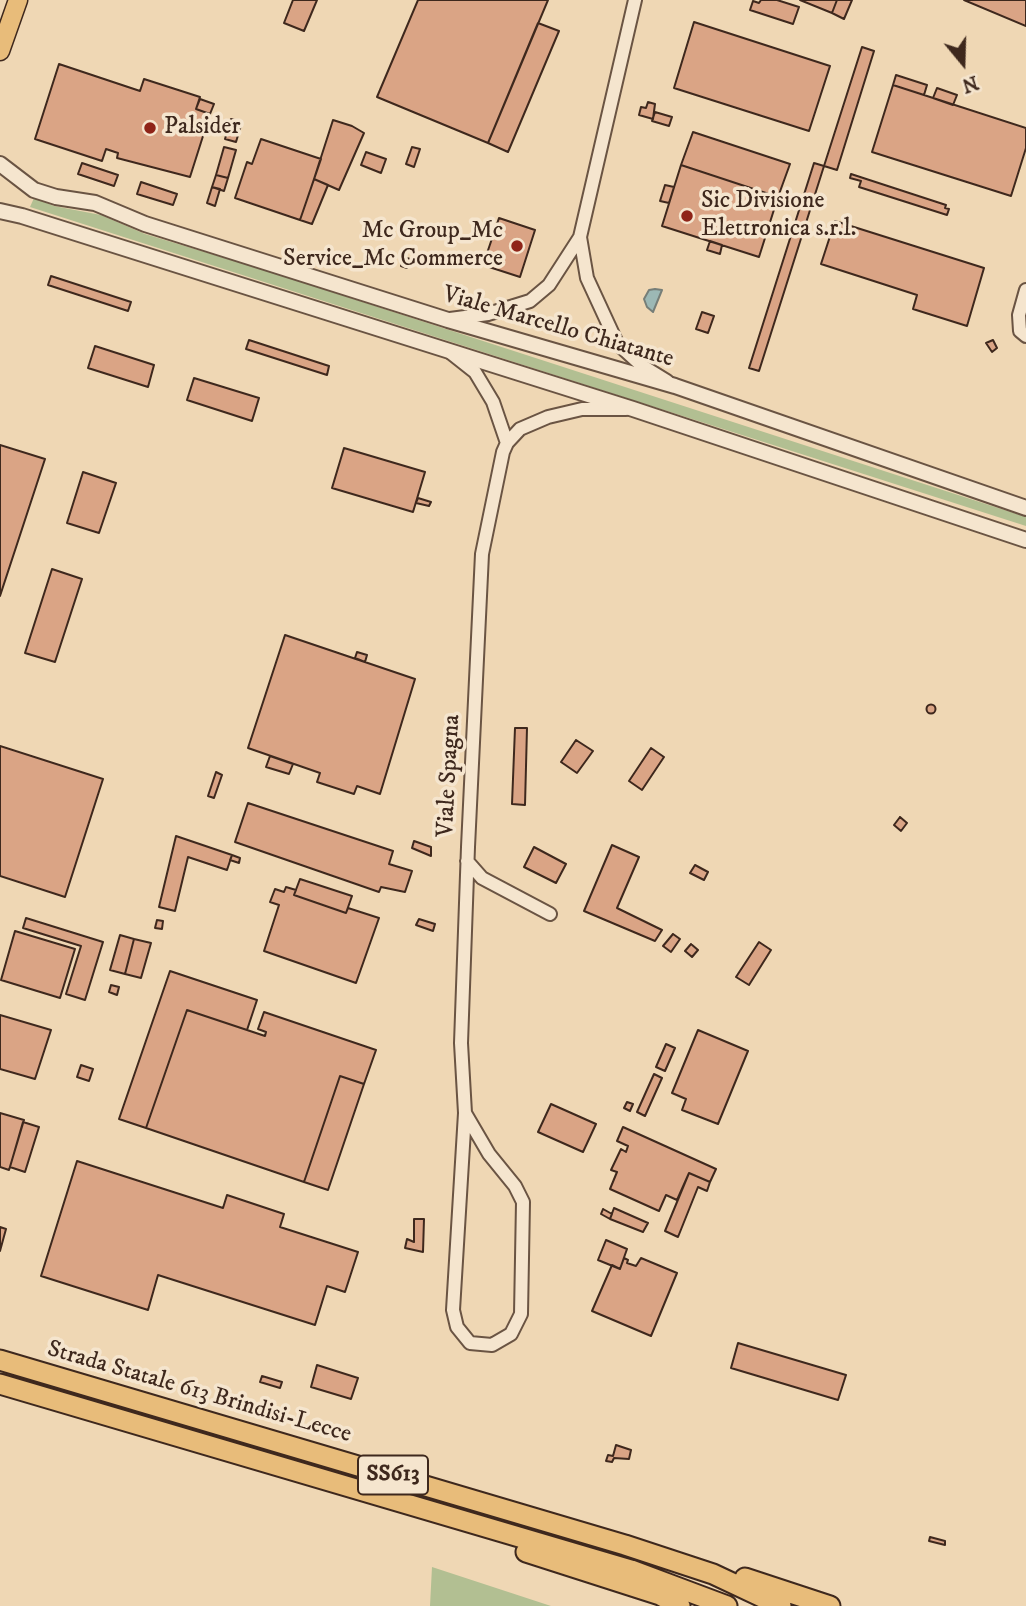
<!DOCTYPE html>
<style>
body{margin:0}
#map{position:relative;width:1026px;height:1606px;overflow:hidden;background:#efd7b4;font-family:"IM FELL DW Pica",serif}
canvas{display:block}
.north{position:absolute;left:928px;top:28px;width:70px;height:70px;-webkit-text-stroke:5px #f5e5ce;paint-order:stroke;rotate:161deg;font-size:19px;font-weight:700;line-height:28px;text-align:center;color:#3e281d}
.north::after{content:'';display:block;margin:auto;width:24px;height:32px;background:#3e281d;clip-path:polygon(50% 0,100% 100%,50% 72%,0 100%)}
</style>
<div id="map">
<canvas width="1026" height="1606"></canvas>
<div class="north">N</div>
</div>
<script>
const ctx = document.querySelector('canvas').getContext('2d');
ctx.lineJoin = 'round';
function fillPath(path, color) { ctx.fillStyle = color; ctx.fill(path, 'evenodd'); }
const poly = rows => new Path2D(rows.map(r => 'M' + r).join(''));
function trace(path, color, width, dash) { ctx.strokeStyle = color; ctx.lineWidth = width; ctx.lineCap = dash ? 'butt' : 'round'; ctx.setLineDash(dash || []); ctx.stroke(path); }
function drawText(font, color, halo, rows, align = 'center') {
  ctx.font = font + ' "IM FELL DW Pica",serif'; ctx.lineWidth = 7; ctx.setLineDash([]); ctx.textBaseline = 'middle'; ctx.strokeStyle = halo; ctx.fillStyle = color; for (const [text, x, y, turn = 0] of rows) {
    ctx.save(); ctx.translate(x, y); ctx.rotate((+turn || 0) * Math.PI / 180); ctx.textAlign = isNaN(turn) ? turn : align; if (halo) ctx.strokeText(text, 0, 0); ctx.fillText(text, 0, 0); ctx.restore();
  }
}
const green = poly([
 [34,198,54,206,101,215,145,234,261,269,1026,517,1026,526,30,207],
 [432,1567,551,1606,430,1606]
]);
const water = poly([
 [655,289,662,290,653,312,647,307,644,299,649,290,655,289]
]);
const building = poly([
 [293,0,317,0,304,31,284,23,293,0],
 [418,0,548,0,488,143,377,97,418,0],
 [761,0,777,0,799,7,793,24,750,10,753,1,759,3,761,0],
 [800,0,837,0,832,13,800,0],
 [837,0,852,0,844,19,832,13,837,0],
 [964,0,1026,0,1026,26,964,0],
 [694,22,830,66,809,131,674,88,694,22],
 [538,23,559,31,508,152,488,143,538,23],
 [862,47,874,51,837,170,824,166,862,47],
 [59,64,140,91,144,79,200,97,196,109,210,114,190,177,117,158,118,153,106,149,102,161,35,139,59,64],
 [896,75,927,85,924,95,893,85,896,75],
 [893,85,1026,128,1026,148,1011,196,872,152,893,85],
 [937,88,957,95,953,105,933,98,937,88],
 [200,99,214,104,210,114,196,109,200,99],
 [648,102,655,104,653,119,639,115,641,107,646,108,648,102],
 [655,112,672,117,669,126,652,121,655,112],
 [231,119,242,122,236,142,225,139,231,119],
 [333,120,352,126,364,133,339,190,314,179,333,120],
 [693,132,790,164,778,197,681,165,693,132],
 [261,139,321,159,300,220,235,198,247,162,252,164,261,139],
 [224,147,236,150,228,178,216,175,224,147],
 [412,147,420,149,414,167,406,164,412,147],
 [366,152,386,159,381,173,361,165,366,152],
 [82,163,118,175,114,186,78,174,82,163],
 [814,163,824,166,759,371,749,368,814,163],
 [681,165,778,197,759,257,662,226,681,165],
 [851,174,946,205,945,208,949,209,947,215,859,187,861,181,850,178,851,174],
 [216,175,228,178,224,191,212,187,216,175],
 [314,179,328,185,312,224,300,220,314,179],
 [141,182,177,194,173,205,137,194,141,182],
 [665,185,674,187,669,203,660,201,665,185],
 [212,187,220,189,215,206,207,203,212,187],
 [499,218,535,230,520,277,483,265,499,218],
 [835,221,984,268,967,326,913,309,917,295,821,264,835,221],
 [710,241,722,245,720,254,707,250,710,241],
 [404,257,410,259,407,268,401,266,404,257],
 [51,276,131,302,128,311,48,285,51,276],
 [702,312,714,316,708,333,696,329,702,312],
 [249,340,329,366,327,375,246,349,249,340],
 [993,340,997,348,992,352,986,343,993,340],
 [95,346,154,365,148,387,88,368,95,346],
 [194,378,259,398,252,421,187,400,194,378],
 [0,445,45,459,0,596,0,445],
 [344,448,425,472,413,512,332,488,344,448],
 [83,472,116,483,99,533,67,523,83,472],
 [418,498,431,502,429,506,416,503,418,498],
 [52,569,82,579,55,662,25,653,52,569],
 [285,635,415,679,380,794,357,786,354,794,317,782,320,773,248,748,285,635],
 [357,652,367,655,365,662,355,658,357,652],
 '926.5 709a4.5 4.5 0 1 1 9 0a4.5 4.5 0 1 1-9 0Z',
 [515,728,527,728,525,805,512,804,515,728],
 [576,740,593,751,577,773,561,762,576,740],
 [0,746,103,779,65,897,0,876,0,746],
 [651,748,664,757,642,790,629,781,651,748],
 [270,756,293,764,289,774,266,767,270,756],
 [216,772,222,775,214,798,208,796,216,772],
 [248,803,393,851,389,864,412,871,405,892,381,887,379,892,235,842,248,803],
 [900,817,907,823,901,831,894,825,900,817],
 [176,836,232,855,227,870,188,857,175,911,159,907,176,836],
 [414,841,431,847,431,856,412,848,414,841],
 [612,845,639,857,617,908,662,930,655,941,584,911,612,845],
 [534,847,566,864,556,883,524,867,534,847],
 [232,855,240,858,239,863,230,860,232,855],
 [695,865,708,872,704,880,690,873,695,865],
 [300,879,352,896,346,913,294,895,300,879],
 [286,887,296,890,294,895,346,913,348,908,379,918,356,983,264,951,279,905,270,902,275,889,284,892,286,887],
 [26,918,103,942,85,1000,66,994,81,946,23,928,26,918],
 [419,919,435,924,433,931,416,925,419,919],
 [157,920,163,921,162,929,155,928,157,920],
 [15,931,75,949,60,998,1,980,15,931],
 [673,934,680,939,671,952,663,946,673,934],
 [120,935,134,939,125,974,110,970,120,935],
 [134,939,151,943,141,978,125,974,134,939],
 [759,942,771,950,749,985,736,977,759,942],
 [691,944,698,950,692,957,685,951,691,944],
 [170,971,257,1000,247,1030,187,1010,146,1128,119,1119,170,971],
 [111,985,119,987,117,995,109,992,111,985],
 [187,1010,265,1036,266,1032,258,1029,264,1012,376,1050,364,1084,340,1076,304,1182,146,1128,187,1010],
 [0,1015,51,1030,35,1079,0,1069,0,1015],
 [698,1030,748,1051,718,1124,682,1110,686,1099,672,1093,698,1030],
 [666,1044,675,1048,665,1071,656,1067,666,1044],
 [81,1065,93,1069,89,1081,77,1077,81,1065],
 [654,1074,662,1078,645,1116,637,1112,654,1074],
 [340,1076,364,1084,328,1190,304,1182,340,1076],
 [627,1102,633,1104,630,1111,624,1108,627,1102],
 [551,1104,596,1124,583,1152,538,1132,551,1104],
 [0,1113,24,1120,9,1170,0,1167,0,1113],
 [23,1122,39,1127,25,1172,10,1167,23,1122],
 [623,1127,716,1169,710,1182,689,1173,677,1200,666,1195,659,1211,610,1189,617,1172,611,1170,621,1149,626,1152,628,1146,617,1141,623,1127],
 [77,1161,223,1208,227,1195,284,1214,280,1227,358,1252,345,1292,327,1286,315,1325,158,1275,148,1310,41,1276,77,1161],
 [689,1173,710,1182,707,1191,698,1187,678,1237,665,1231,689,1173],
 [614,1208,648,1223,643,1232,610,1219,614,1208],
 [603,1209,612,1214,610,1219,601,1214,603,1209],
 [414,1219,424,1219,423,1252,405,1248,407,1239,414,1242,414,1219],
 [0,1227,6,1229,0,1251,0,1227],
 [606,1240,627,1249,620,1269,598,1260,606,1240],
 [624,1258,628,1260,627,1263,636,1266,641,1258,677,1273,651,1336,592,1311,612,1265,620,1269,624,1258],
 [738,1343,846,1375,838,1400,731,1368,738,1343],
 [317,1365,358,1378,351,1399,311,1387,317,1365],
 [262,1376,282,1382,280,1388,260,1382,262,1376],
 [616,1445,631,1450,629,1459,614,1458,612,1462,606,1461,608,1455,613,1456,616,1445],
 [930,1537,945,1541,945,1545,929,1541,930,1537]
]);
const minor = poly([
 [635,0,580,237,587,278,617,343,641,365,667,381],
 [1026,290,1019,315,1020,331,1026,336],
 [450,319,488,314,530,301,549,285,580,237],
 [451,353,475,372,493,402,507,443],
 [467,861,482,878,550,914],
 [465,1113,489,1154,515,1186,523,1202,521,1314,511,1334,492,1345,470,1343,457,1327,453,1310,465,1113,461,1043,468,847,482,554,503,452,507,443,520,429,548,417,582,409,626,409]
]);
const tertiary = poly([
 [0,164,34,190,56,197,95,203,145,224,448,320,675,386,1026,508],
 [0,211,22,216,633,409,1026,540]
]);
const primary = poly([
 [0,51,18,0]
]);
const trunk = poly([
 [0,1360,625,1545,713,1574,781,1606],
 [0,1384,631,1570,727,1606],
 [526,1552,660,1595,680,1606],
 [745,1578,830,1606]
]);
const markers = [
 [150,128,7,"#8f2418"],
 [687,216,7,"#8f2418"],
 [517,246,7,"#8f2418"]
];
const shields = [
 [393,1475,70]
];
const shieldNames = [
 ["SS613",393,1475]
];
const poiNames = [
 ["Palsider",164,128],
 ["Sic Divisione",701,202],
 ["Elettronica s.r.l.",701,230],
 ["Mc Group_Mc",503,232,"right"],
 ["Service_Mc Commerce",503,260,"right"]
];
const streetNames = [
 ["Viale Marcello Chiatante",558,328,16],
 ["Viale Spagna",450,776,-87],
 ["Strada Statale 613 Brindisi-Lecce",199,1393,16]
];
fillPath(green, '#b2bf92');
fillPath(water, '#9cb8b5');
trace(water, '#767e78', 2);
fillPath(building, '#daa485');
trace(building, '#3e281d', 2);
trace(minor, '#6a5443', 16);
trace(tertiary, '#6a5443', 18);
trace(primary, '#3e281d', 21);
trace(trunk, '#3e281d', 23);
trace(minor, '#f5e5ce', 12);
trace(tertiary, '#f5e5ce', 14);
trace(primary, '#e8bc7a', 18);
trace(trunk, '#e8bc7a', 19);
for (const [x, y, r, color] of markers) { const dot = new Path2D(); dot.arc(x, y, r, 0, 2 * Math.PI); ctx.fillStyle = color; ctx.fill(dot); trace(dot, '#f5e5ce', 2.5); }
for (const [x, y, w] of shields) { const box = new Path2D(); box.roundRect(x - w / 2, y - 19.5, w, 39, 5); ctx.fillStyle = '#f5e5ce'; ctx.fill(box); trace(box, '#3e281d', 2); }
drawText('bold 23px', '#3e281d', null, shieldNames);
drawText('24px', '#3e281d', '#f5e5ce', poiNames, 'left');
drawText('24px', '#3e281d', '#f5e5ce', streetNames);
</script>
